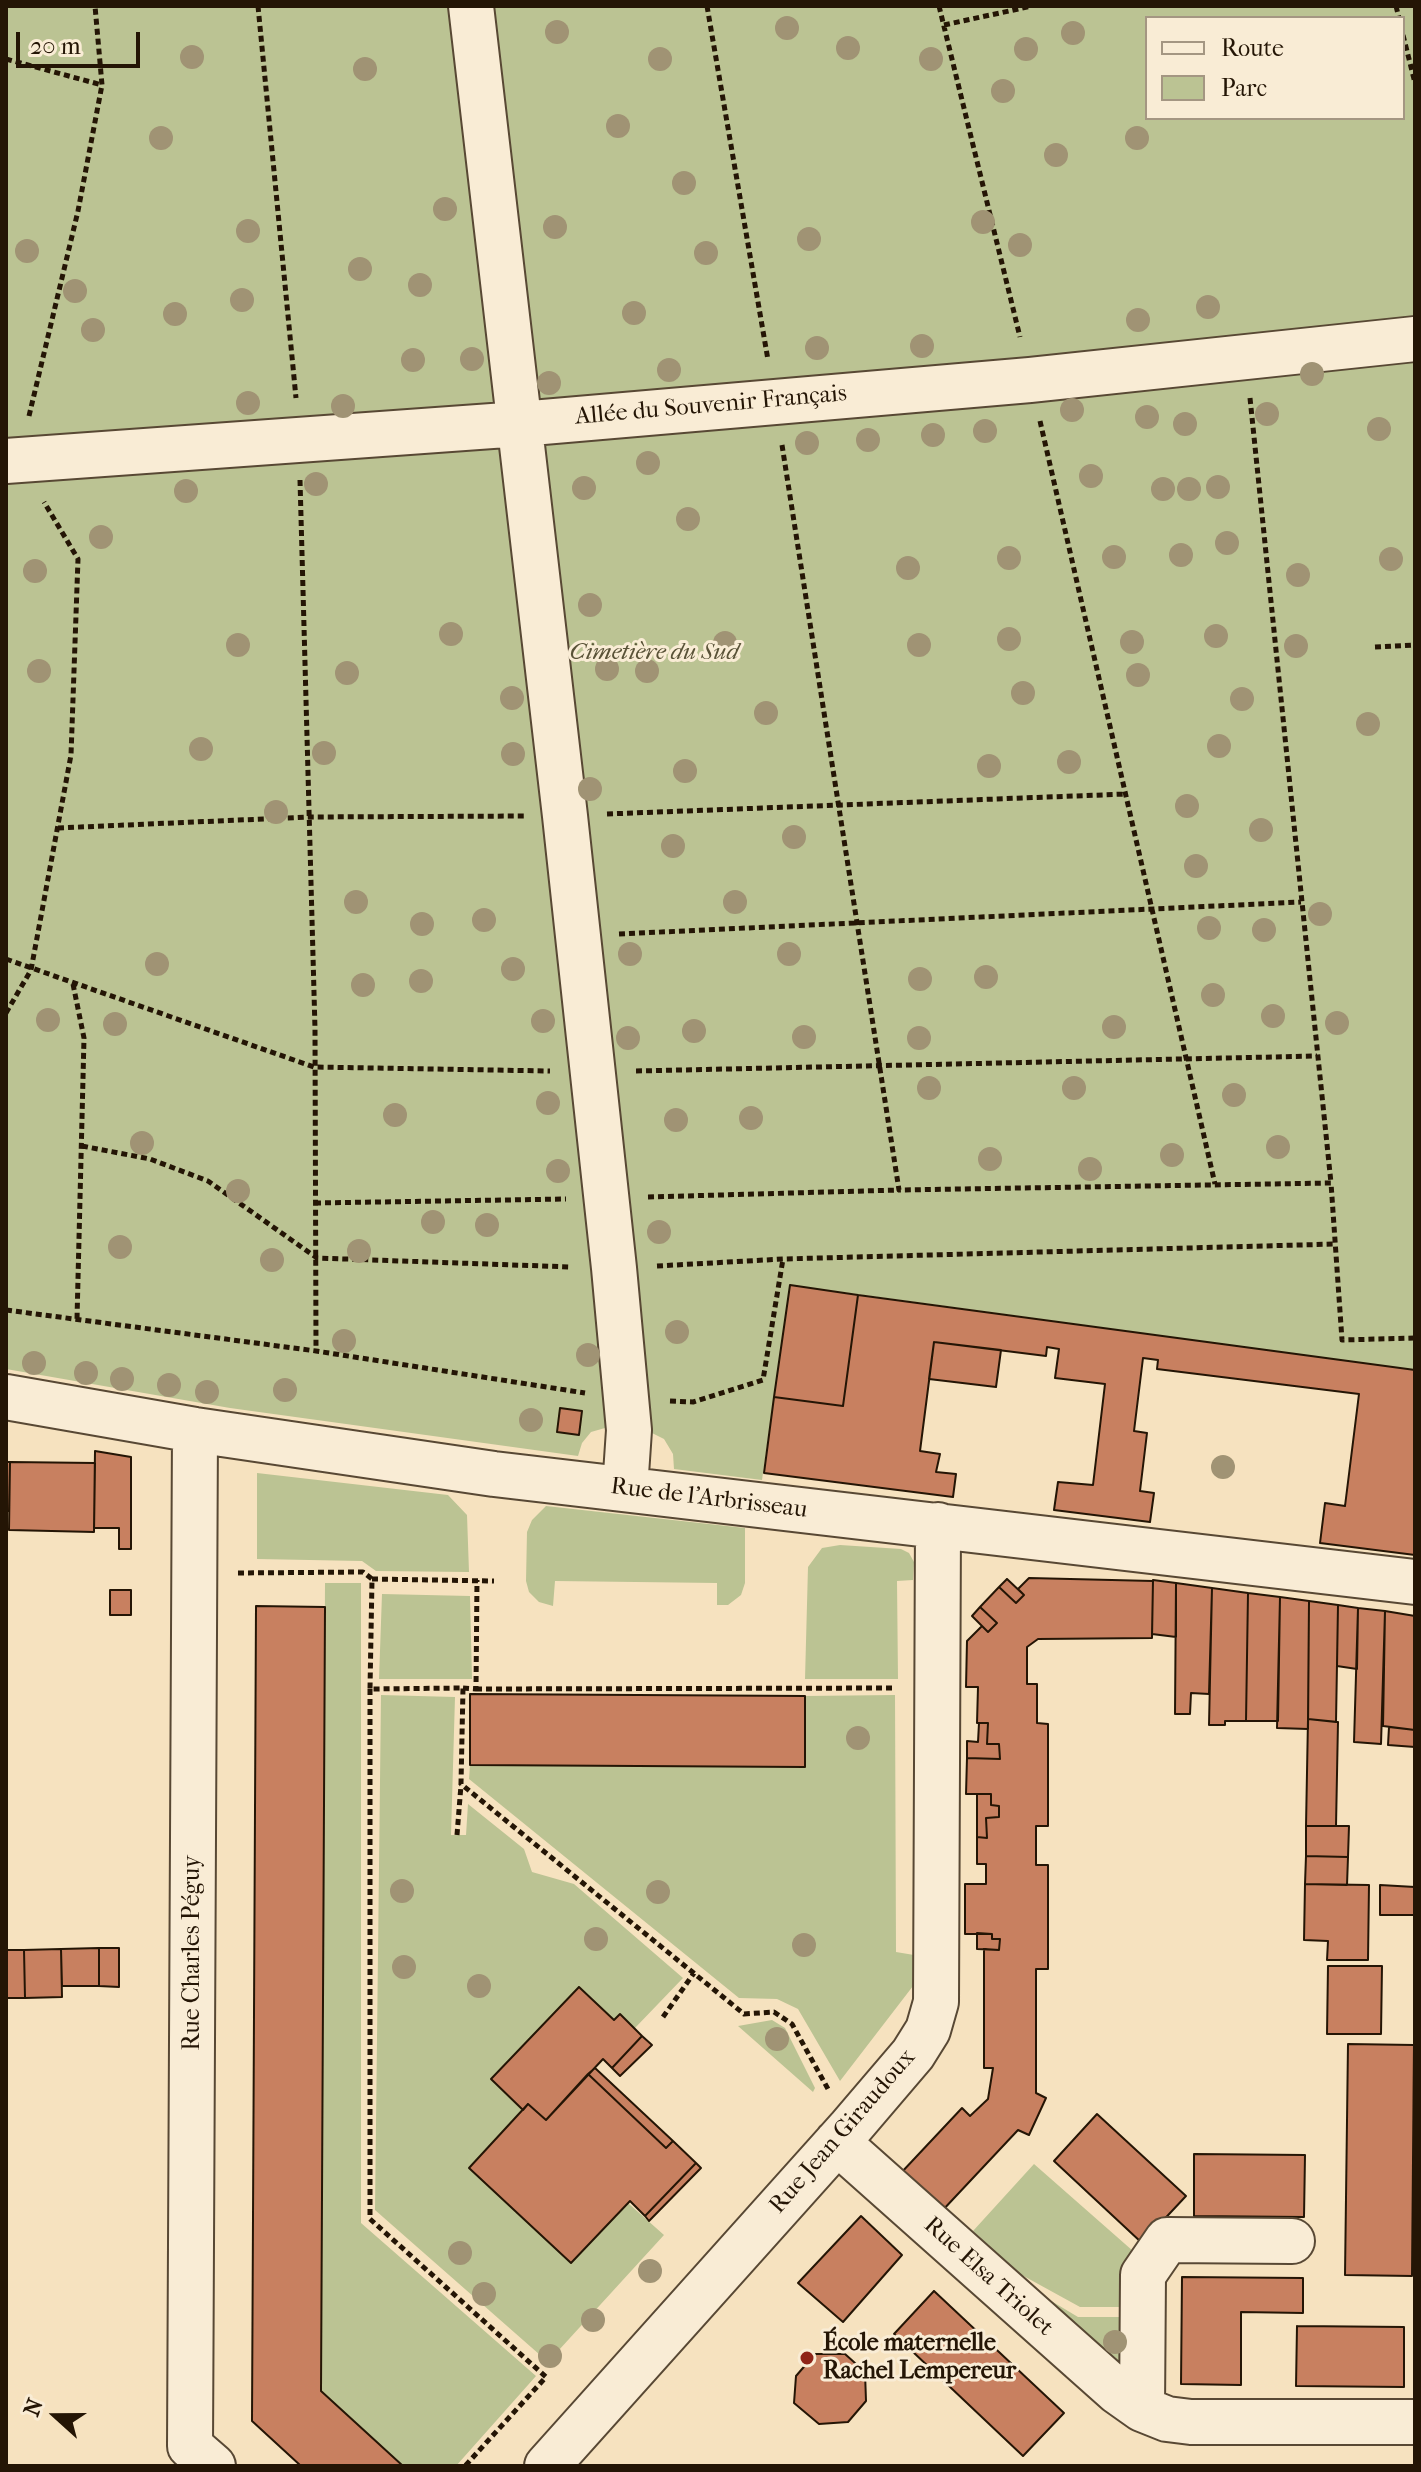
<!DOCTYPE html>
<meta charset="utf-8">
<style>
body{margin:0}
#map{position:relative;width:1421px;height:2472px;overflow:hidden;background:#f6e2bf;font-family:"IM FELL French Canon",serif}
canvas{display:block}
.frame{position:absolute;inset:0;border:8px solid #241505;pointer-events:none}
.legend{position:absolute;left:1145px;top:16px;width:260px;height:104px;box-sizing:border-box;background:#f9ecd5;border:2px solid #a49682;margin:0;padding:10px 14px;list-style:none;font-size:24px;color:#241505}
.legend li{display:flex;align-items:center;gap:16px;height:40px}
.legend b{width:40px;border:2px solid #a49682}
.north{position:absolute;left:16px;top:2376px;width:80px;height:80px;-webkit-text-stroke:6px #f9ecd5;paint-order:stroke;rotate:291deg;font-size:22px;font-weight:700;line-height:32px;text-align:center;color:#241505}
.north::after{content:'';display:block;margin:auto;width:28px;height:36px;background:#241505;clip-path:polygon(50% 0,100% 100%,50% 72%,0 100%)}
.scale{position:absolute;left:16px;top:32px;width:124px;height:36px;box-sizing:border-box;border:4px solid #241505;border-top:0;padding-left:10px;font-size:24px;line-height:28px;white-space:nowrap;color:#241505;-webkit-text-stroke:6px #f9ecd5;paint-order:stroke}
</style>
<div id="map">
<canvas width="1421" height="2472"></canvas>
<div class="frame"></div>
<ul class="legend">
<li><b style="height:10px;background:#f9ecd5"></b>Route</li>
<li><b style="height:22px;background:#bbc393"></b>Parc</li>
</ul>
<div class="north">N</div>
<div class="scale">20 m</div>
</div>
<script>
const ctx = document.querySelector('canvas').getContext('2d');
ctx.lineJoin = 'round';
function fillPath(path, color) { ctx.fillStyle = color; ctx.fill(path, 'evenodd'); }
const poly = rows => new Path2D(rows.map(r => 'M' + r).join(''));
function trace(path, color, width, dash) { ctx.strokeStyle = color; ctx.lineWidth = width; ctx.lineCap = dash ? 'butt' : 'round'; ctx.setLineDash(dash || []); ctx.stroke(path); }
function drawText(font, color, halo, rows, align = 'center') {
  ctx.font = font + ' "IM FELL French Canon",serif'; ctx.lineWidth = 6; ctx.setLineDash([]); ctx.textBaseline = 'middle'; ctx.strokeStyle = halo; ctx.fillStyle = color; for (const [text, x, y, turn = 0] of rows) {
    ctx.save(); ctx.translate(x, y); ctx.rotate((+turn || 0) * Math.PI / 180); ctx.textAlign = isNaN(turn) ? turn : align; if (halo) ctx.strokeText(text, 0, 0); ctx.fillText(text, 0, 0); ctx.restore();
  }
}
const green = poly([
 [6,6,1415,6,1415,1370,790,1285,762,1480,674,1469,673,1454,664,1439,650,1432,605,1428,591,1432,582,1443,578,1456,230,1408,6,1369],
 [1147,18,1403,18,1403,118,1147,118],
 [257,1473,448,1495,467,1515,469,1572,376,1571,362,1561,257,1559],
 [546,1506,745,1528,745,1583,741,1595,728,1605,717,1605,717,1583,555,1581,553,1606,539,1602,529,1592,526,1581,527,1532,532,1520],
 [840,1545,901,1549,909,1553,914,1562,913,1580,897,1581,898,1679,805,1679,808,1567,822,1548],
 [325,1583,361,1583,361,2223,536,2376,456,2466,403,2466,321,2391],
 [382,1594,470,1596,472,1679,379,1679],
 [381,1695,455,1697,451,1835,466,1835,468,1804,524,1849,532,1872,574,1884,683,1978,634,2029,614,2020,579,1987,491,2078,523,2110,664,2235,548,2362,375,2210],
 [895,1695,896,1952,914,1955,913,1986,840,2081,798,2009,777,1999,739,1998,469,1779,470,1765,805,1767,805,1696],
 [772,2020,785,2028,815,2088,813,2092,738,2026],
 [1034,2164,1133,2251,1123,2262,1121,2307,1080,2307,1020,2274,973,2231],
 [1028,2287,1078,2317,1132,2317,1124,2363,1116,2364]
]);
const building = poly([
 [790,1285,858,1295,843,1406,774,1397,790,1285],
 [858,1295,1415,1370,1415,1555,1320,1543,1325,1503,1345,1506,1359,1394,1157,1369,1158,1360,1143,1358,1134,1431,1147,1433,1140,1491,1154,1493,1150,1522,1054,1510,1058,1482,1093,1485,1105,1384,1055,1378,1059,1349,1047,1347,1046,1356,934,1342,920,1451,940,1454,936,1472,956,1474,953,1497,764,1473,774,1397,843,1406,858,1295],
 [934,1342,1001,1350,996,1387,929,1379,934,1342],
 [560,1408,582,1411,579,1435,557,1432,560,1408],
 [95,1451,131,1457,131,1549,119,1549,119,1528,94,1528,95,1451],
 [6,1462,10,1462,9,1511,6,1511,6,1462],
 [10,1462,95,1463,94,1532,9,1530,10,1462],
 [1029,1578,1153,1581,1152,1638,1038,1639,1027,1647,1027,1684,1037,1684,1037,1723,1048,1724,1048,1826,1036,1826,1036,1865,1048,1865,1048,1969,1036,1969,1036,2093,1046,2098,1029,2135,1018,2130,941,2212,900,2174,962,2108,970,2116,988,2099,993,2068,984,2068,984,1949,999,1950,1000,1939,992,1939,992,1934,965,1934,965,1884,986,1884,986,1864,977,1864,977,1837,987,1838,986,1818,999,1817,999,1806,991,1805,991,1794,966,1794,967,1758,1000,1759,999,1744,987,1744,988,1723,977,1723,978,1687,966,1687,967,1641,982,1626,988,1632,997,1623,980,1607,999,1587,1016,1603,1024,1595,1018,1589,1029,1578],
 [1007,1579,1024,1595,1016,1603,999,1587,1007,1579],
 [1153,1580,1176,1583,1176,1637,1152,1634,1153,1580],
 [1176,1583,1212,1588,1209,1694,1191,1693,1190,1714,1175,1714,1176,1583],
 [1212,1588,1248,1593,1246,1721,1225,1721,1225,1725,1209,1725,1212,1588],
 [110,1590,131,1590,131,1615,110,1615,110,1590],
 [1248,1593,1280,1597,1278,1721,1246,1721,1248,1593],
 [1280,1597,1309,1601,1308,1729,1277,1728,1280,1597],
 [1309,1601,1338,1605,1336,1722,1308,1719,1309,1601],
 [1338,1605,1358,1608,1357,1669,1337,1666,1338,1605],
 [256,1606,325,1607,321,2391,403,2466,301,2466,252,2421,256,1606],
 [980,1607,997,1623,988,1632,972,1616,980,1607],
 [1358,1608,1385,1611,1381,1744,1354,1742,1358,1608],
 [1385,1611,1415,1616,1415,1730,1383,1726,1385,1611],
 [470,1694,805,1696,805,1767,470,1765,470,1694],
 [1308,1719,1338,1722,1336,1826,1306,1826,1308,1719],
 [979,1723,988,1723,987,1744,999,1744,1000,1759,967,1758,967,1741,978,1742,979,1723],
 [1389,1727,1415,1730,1415,1747,1388,1745,1389,1727],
 [977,1794,991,1794,991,1805,999,1806,999,1817,986,1818,987,1838,977,1837,977,1794],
 [1306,1826,1349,1826,1348,1857,1306,1856,1306,1826],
 [1306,1856,1348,1857,1347,1885,1305,1884,1306,1856],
 [1305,1884,1369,1885,1368,1960,1327,1960,1328,1941,1304,1940,1305,1884],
 [1380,1885,1415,1887,1415,1915,1380,1915,1380,1885],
 [977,1933,992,1934,992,1939,1000,1939,999,1950,977,1949,977,1933],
 [99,1948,99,1986,62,1986,61,1949,99,1948],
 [99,1948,119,1948,119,1987,99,1986,99,1948],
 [61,1949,62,1997,25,1998,24,1950,61,1949],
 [6,1950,24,1950,25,1998,6,1998,6,1950],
 [1328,1966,1382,1966,1381,2034,1327,2034,1328,1966],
 [579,1987,614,2020,620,2014,642,2036,612,2068,603,2059,546,2120,528,2104,523,2110,491,2079,579,1987],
 [642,2036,652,2045,620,2076,612,2068,642,2036],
 [1348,2044,1414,2045,1412,2276,1345,2275,1348,2044],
 [595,2068,673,2141,666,2148,588,2074,595,2068],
 [588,2074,666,2148,673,2141,696,2163,645,2216,630,2201,571,2263,469,2168,528,2104,546,2120,588,2074],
 [1097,2114,1186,2196,1142,2243,1054,2161,1097,2114],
 [1194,2154,1305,2155,1304,2217,1194,2216,1194,2154],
 [696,2163,701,2168,649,2221,645,2216,696,2163],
 [861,2216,902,2255,843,2322,798,2283,861,2216],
 [1182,2277,1303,2278,1303,2313,1241,2312,1241,2385,1181,2384,1182,2277],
 [934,2291,1064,2413,1023,2456,894,2334,934,2291],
 [1297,2326,1404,2327,1404,2387,1296,2386,1297,2326],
 [815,2354,845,2354,865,2372,866,2401,848,2422,819,2424,794,2403,796,2376,815,2354]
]);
const path = poly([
 [258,6,296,398],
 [707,6,768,360],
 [939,6,1020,337],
 [1396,6,1399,18],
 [944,25,1032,6],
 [1403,35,1415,83],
 [6,59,102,85,95,6],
 [1250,398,1331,1183],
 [29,416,78,211,102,85],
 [1040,421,1215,1184],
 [782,445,899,1190,1331,1183,1342,1340,1415,1338],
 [300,480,315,1029,316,1351],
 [1375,647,1415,645],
 [607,814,1126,794],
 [58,828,309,817,525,816],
 [619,934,1301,902],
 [6,959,314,1067,550,1071],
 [73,984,84,1038,77,1319],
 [6,1013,31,970,71,755,78,559,44,502],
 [636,1071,1317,1056],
 [82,1146,150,1159,208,1181,317,1258,571,1267],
 [648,1197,899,1190],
 [315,1203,566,1199],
 [657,1266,783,1259,1336,1244],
 [6,1310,316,1351,585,1393],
 [670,1401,693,1402,763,1380,783,1259],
 [238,1573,363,1572,372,1579,370,1689,463,1688,461,1784,744,2014,774,2012,792,2024,828,2089],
 [372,1579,494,1581],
 [463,1688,476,1689,477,1580],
 [370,1689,370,2219,546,2377,465,2466],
 [476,1689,895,1688],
 [457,1835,461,1785],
 [663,2017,694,1973]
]);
const street = poly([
 [471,6,565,816,614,1268,629,1430,625,1489],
 [6,461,520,424,1030,380,1415,339],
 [6,1397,195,1430,494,1474,1415,1582],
 [195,1430,190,2446,213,2466],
 [837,2142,1118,2392,1142,2409,1167,2419,1191,2422,1415,2422],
 [1142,2409,1143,2275,1167,2240,1292,2241],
 [547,2466,849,2129,913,2054,928,2030,936,2002,938,1525]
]);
const trees = [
 [787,28],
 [557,32],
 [1073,33],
 [848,48],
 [1026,49],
 [192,57],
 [660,59],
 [931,59],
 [365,69],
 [1003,91],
 [618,126],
 [161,138],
 [1137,138],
 [1056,155],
 [684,183],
 [445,209],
 [983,222],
 [555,227],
 [248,231],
 [809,239],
 [1020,245],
 [27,251],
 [706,253],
 [360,269],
 [420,285],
 [75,291],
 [242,300],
 [1208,307],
 [634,313],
 [175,314],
 [1138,320],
 [93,330],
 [922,346],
 [817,348],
 [472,359],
 [413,360],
 [669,370],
 [1312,374],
 [549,383],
 [248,403],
 [343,406],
 [1072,410],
 [1267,414],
 [1147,417],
 [1185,424],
 [1379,429],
 [985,431],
 [933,435],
 [868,440],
 [807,443],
 [648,463],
 [1091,476],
 [316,484],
 [1218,487],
 [584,488],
 [1163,489],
 [1189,489],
 [186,491],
 [688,519],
 [101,537],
 [1227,543],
 [1181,555],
 [1114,557],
 [1009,558],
 [1391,559],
 [908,568],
 [35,571],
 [1298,575],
 [590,605],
 [451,634],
 [1216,636],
 [1009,639],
 [1132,642],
 [725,643],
 [238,645],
 [919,645],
 [1296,646],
 [607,669],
 [39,671],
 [647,671],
 [347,673],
 [1138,675],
 [1023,693],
 [512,698],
 [1242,699],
 [766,713],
 [1368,724],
 [1219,746],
 [201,749],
 [324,753],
 [513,754],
 [1069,762],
 [989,766],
 [685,771],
 [590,789],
 [1187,806],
 [276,812],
 [1261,830],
 [794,837],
 [673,846],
 [1196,866],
 [356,902],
 [735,902],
 [1320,914],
 [484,920],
 [422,924],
 [1209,928],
 [1264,930],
 [630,954],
 [789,954],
 [157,964],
 [513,969],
 [986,977],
 [920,979],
 [421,981],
 [363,985],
 [1213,995],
 [1273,1016],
 [48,1020],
 [543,1021],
 [1337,1023],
 [115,1024],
 [1114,1027],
 [694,1031],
 [804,1037],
 [628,1038],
 [919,1038],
 [929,1088],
 [1074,1088],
 [1234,1095],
 [548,1103],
 [395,1115],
 [751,1118],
 [676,1120],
 [142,1143],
 [1278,1147],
 [1172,1155],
 [990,1159],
 [1090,1169],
 [558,1171],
 [238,1191],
 [433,1222],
 [487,1225],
 [659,1232],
 [120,1247],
 [359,1251],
 [272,1260],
 [677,1332],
 [344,1341],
 [588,1355],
 [34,1363],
 [86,1373],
 [122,1379],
 [169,1385],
 [285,1390],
 [207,1392],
 [531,1420],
 [1223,1467],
 [858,1738],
 [402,1891],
 [658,1892],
 [596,1939],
 [804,1945],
 [404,1967],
 [479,1986],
 [777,2039],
 [460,2253],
 [650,2271],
 [484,2294],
 [593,2320],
 [1115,2342],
 [550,2356]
];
const markers = [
 [807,2358,8,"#8f2418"]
];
const streetNames = [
 ["Allée du Souvenir Français",711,406,-5],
 ["Rue de l'Arbrisseau",709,1499,7],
 ["Rue Charles Péguy",193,1953,-90],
 ["Rue Jean Giraudoux",843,2132,-49],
 ["Rue Elsa Triolet",988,2277,42]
];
const parkNames = [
 ["Cimetière du Sud",654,653]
];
const poiNames = [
 ["École maternelle",823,2344],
 ["Rachel Lempereur",823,2372]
];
fillPath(green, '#bbc393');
fillPath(building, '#c88060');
trace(building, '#241505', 2);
trace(street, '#584834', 48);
trace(path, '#241505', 5, [6, 4]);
trace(street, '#f9ecd5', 44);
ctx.fillStyle = '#a09374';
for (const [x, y] of trees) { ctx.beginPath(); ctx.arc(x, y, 12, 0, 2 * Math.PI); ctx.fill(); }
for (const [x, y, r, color] of markers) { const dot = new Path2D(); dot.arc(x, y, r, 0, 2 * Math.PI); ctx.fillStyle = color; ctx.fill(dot); trace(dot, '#f9ecd5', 3); }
drawText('24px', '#241505', '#f9ecd5', streetNames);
drawText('italic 24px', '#595237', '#f9ecd5', parkNames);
drawText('bold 24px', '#241505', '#f9ecd5', poiNames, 'left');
</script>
